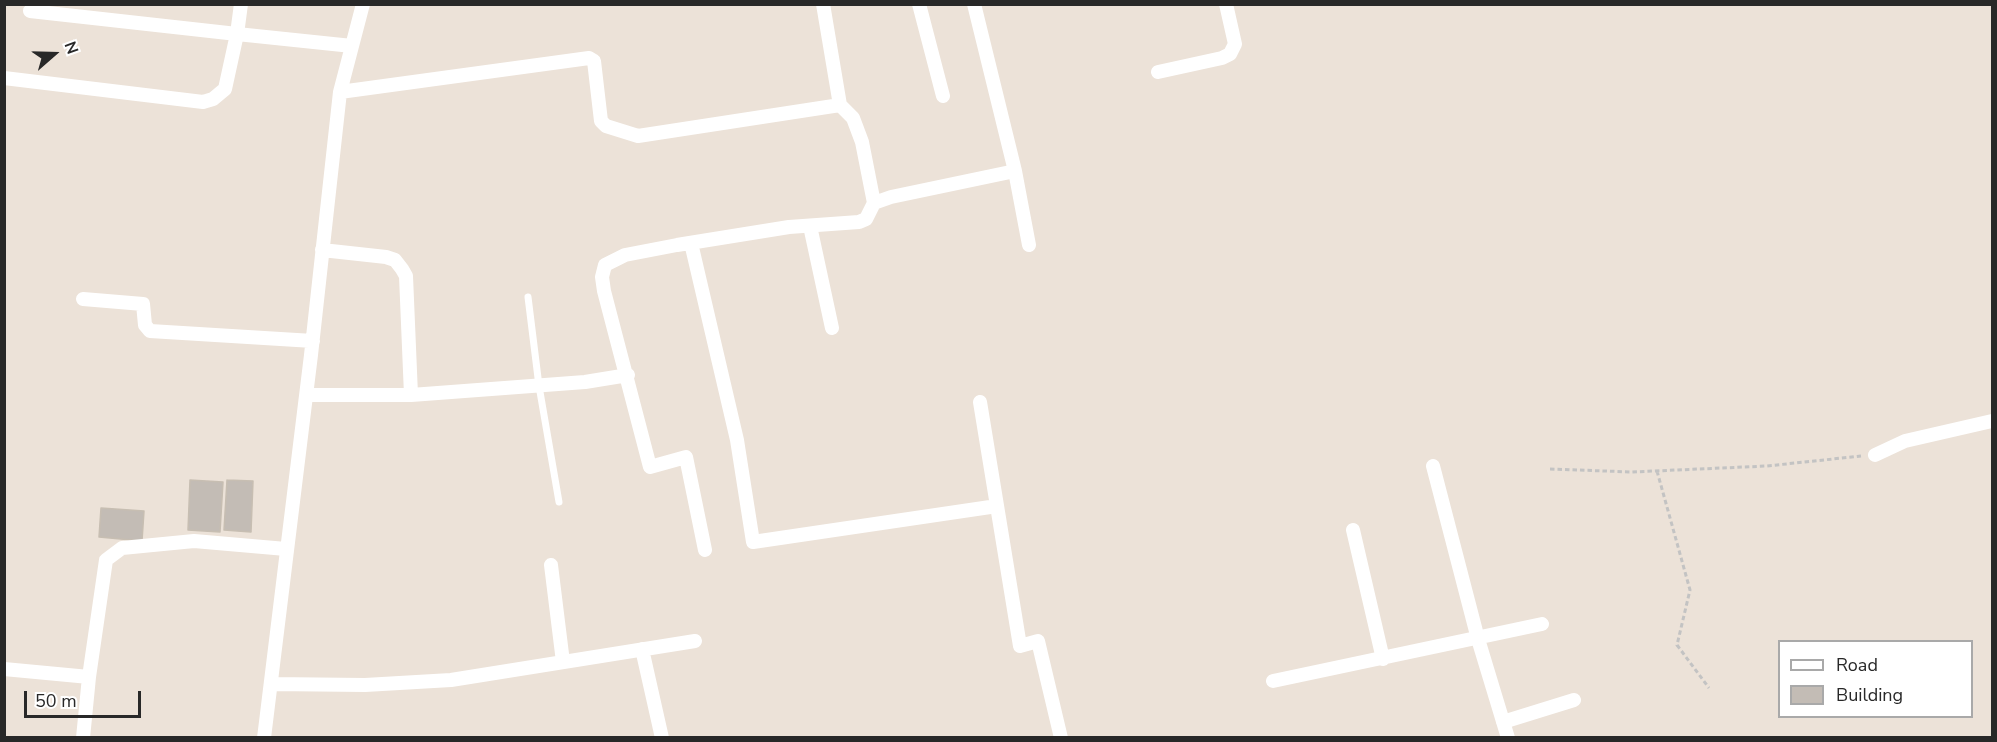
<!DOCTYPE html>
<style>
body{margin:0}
#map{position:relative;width:1997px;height:742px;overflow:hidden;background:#ece2d8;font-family:"Nunito Sans",sans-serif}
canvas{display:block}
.frame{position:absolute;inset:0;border:6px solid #282828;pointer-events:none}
.legend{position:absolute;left:1778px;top:640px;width:195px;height:78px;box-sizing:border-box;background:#fff;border:2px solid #a9a9a9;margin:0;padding:8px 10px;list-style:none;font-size:18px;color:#282828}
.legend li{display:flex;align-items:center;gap:12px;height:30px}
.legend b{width:30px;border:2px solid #a9a9a9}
.north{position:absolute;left:24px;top:24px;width:60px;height:60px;-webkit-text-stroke:4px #fff;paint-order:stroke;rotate:70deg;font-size:16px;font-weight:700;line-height:24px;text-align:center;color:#282828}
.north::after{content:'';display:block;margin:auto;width:21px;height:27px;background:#282828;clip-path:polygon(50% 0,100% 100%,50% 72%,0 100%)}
.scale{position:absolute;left:24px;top:691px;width:117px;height:27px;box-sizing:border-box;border:3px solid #282828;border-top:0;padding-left:8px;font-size:18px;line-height:21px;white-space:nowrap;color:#282828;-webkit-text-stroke:4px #fff;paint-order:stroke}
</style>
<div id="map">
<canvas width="1997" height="742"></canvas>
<div class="frame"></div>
<ul class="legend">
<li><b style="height:8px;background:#fff"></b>Road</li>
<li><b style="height:16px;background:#c3bcb5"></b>Building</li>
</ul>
<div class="north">N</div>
<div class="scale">50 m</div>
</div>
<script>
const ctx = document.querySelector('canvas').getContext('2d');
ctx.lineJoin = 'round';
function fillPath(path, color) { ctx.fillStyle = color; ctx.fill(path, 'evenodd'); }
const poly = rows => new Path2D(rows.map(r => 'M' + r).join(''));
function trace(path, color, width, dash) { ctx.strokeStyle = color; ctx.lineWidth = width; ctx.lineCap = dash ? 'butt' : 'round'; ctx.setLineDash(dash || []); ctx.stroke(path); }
const building = poly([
 [190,480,223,482,220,532,188,530,190,480],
 [227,480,253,481,251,532,224,530,227,480],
 [101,508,144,511,142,541,99,537,101,508]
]);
const path = poly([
 [1550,469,1632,472,1767,466,1861,456],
 [1657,471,1690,590,1677,645,1709,688]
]);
const lane = poly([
 [528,297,539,386,559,502]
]);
const street = poly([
 [823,4,840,105,853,118,862,142,874,203],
 [919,4,943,96],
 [974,4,1015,171,1029,245],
 [30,11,237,34,241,4],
 [1158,72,1222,58,1230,54,1235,44,1226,4],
 [4,78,203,102,213,99,225,89,237,34,352,46],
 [340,92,589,58,594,61,601,121,606,126,638,136,840,105],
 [810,226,832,328],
 [691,243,737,440,753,542,997,506],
 [322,250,386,257,395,260,402,269,406,276,411,395],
 [83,299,143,304,145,325,150,331,313,341],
 [306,395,411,395,585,382,628,375],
 [980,402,1020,646,1038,641,1061,738],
 [1875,455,1905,441,1992,421],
 [1433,466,1478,639,1508,738],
 [1353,530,1383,659],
 [705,550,686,457,650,467,604,291,602,277,605,265,625,255,677,245,789,227,859,222,866,219,874,203,891,197,1015,171],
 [551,565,563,662],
 [642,649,662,738],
 [4,669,89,677,106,560,122,548,194,541,286,549],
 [1273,681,1542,624],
 [271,684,365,685,451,680,695,641],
 [1503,722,1574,700],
 [83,738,89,677],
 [264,738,311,355,340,92,363,4]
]);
fillPath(building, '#c3bcb5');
trace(building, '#c7beb2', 1.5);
trace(path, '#c3c3c3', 3, [4.5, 3]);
trace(lane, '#fff', 7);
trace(street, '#fff', 14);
</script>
